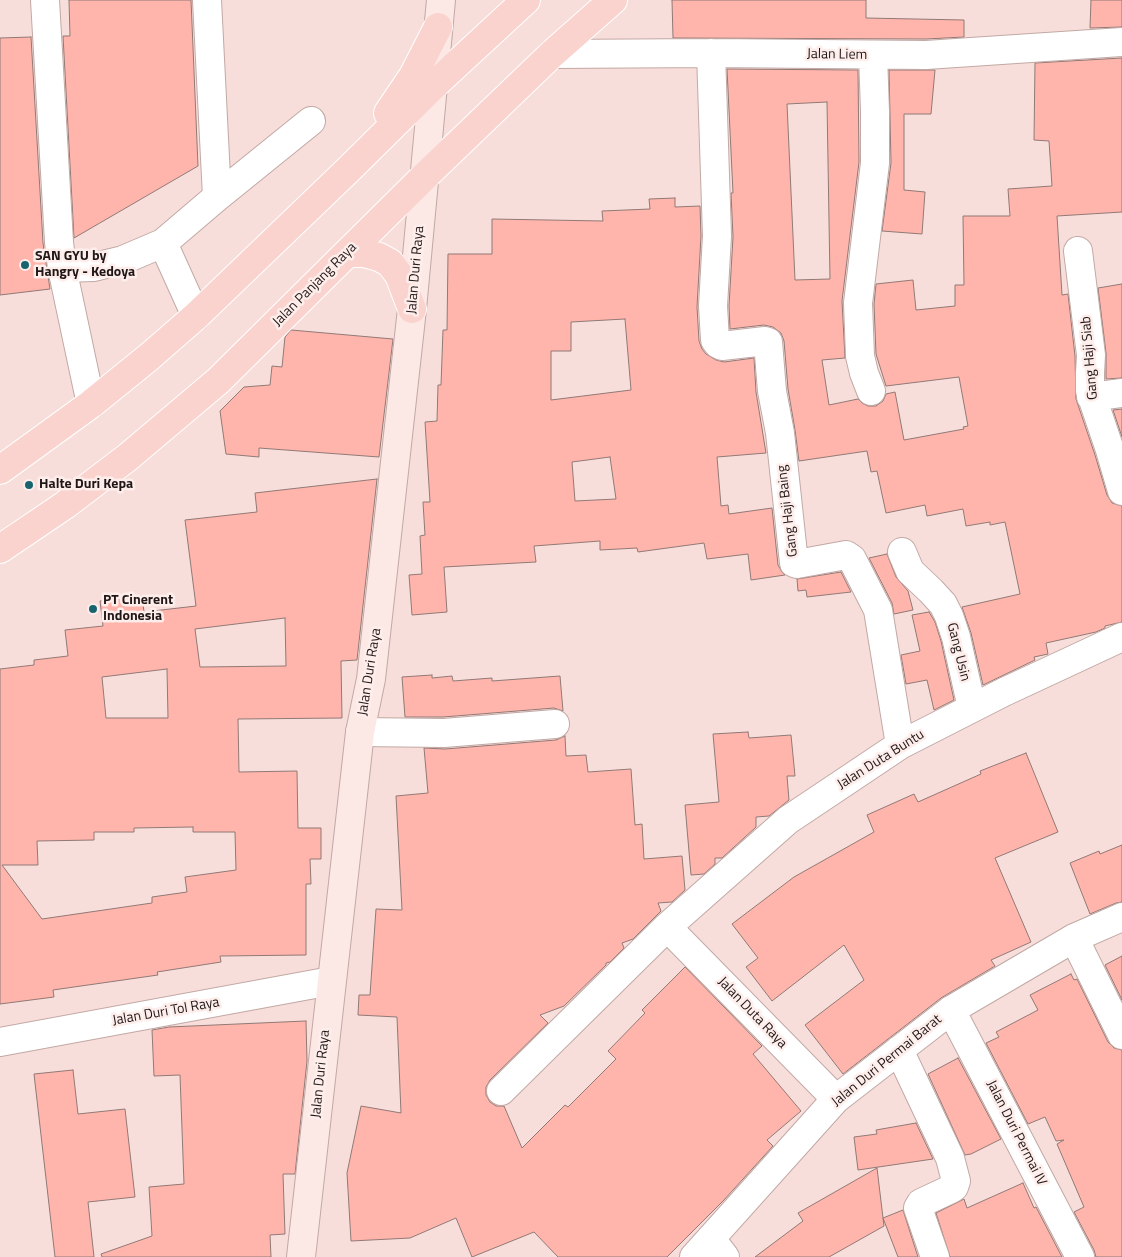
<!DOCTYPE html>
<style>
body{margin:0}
canvas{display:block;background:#f8deda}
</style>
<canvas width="1122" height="1257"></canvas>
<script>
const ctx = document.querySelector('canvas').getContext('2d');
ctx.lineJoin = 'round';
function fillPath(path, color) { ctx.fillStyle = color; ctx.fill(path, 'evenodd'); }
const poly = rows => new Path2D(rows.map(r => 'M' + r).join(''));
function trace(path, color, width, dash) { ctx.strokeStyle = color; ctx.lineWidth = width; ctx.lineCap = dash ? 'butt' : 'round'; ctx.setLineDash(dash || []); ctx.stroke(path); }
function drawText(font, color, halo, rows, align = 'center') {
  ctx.font = font + ' "Titillium Web",sans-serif'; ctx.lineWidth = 5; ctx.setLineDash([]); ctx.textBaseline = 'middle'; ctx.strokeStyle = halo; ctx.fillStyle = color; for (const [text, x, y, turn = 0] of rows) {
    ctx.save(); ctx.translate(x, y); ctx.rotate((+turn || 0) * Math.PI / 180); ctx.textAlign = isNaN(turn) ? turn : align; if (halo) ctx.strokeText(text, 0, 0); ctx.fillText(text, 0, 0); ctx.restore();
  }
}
const building = poly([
 [69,0,191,0,198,166,74,238,63,36,70,36,69,0],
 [672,0,866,0,866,18,964,20,964,37,926,39,673,38,672,0],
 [1091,0,1122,0,1122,27,1090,28,1091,0],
 [31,37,43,243,50,289,0,295,0,38,31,37],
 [1122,58,1122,212,1057,216,1062,295,1068,294,1075,356,1076,399,1095,455,1107,495,1112,503,1122,506,1122,622,1105,626,1105,628,1096,632,1046,643,1048,654,1034,657,1035,660,983,685,971,633,962,607,1020,594,1005,522,990,525,990,522,966,526,963,509,927,516,925,505,886,513,877,471,871,472,867,451,799,461,795,430,788,389,784,341,781,333,773,327,764,325,730,329,729,306,733,237,731,193,733,193,727,69,858,70,859,162,842,301,845,358,822,360,829,405,858,399,862,403,868,406,876,406,883,401,886,394,895,392,904,440,964,429,963,427,968,426,959,377,886,386,876,354,874,304,876,284,913,280,916,310,955,306,955,285,964,285,963,216,1010,216,1008,189,1052,186,1049,141,1034,140,1035,63,1122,58],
 [827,102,830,279,795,280,787,104,827,102],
 [889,70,935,70,931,114,904,114,904,190,925,192,922,234,882,231,891,163,889,70],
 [675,198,675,207,700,206,701,236,697,307,699,341,702,349,706,354,716,360,724,362,754,358,756,392,766,453,717,457,721,506,728,505,729,514,772,508,778,565,782,572,785,575,751,580,748,554,707,559,704,543,638,552,637,548,600,550,600,541,534,546,536,562,444,567,447,612,412,615,409,575,422,574,420,536,425,535,423,502,430,502,425,422,437,421,438,385,441,385,443,330,447,330,448,254,492,254,492,219,603,221,602,211,650,209,649,199,675,198],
 [625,319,631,390,551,400,551,351,571,351,571,322,625,319],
 [610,457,616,499,575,501,572,462,610,457],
 [1122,284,1122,378,1106,379,1106,353,1098,288,1122,284],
 [291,330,393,339,379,457,259,448,259,457,226,454,220,411,244,387,270,385,272,366,282,367,285,337,291,330],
 [1122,409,1122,437,1113,410,1122,409],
 [377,479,357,660,341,661,342,718,238,719,239,772,297,771,298,828,321,828,321,859,310,859,311,884,306,884,306,955,220,956,221,962,157,972,158,975,53,990,54,997,0,1004,0,669,34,665,34,660,68,656,65,630,103,626,100,601,142,596,144,612,196,606,185,520,257,512,255,493,377,479],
 [285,618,286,666,200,667,195,629,285,618],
 [167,669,168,718,106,718,102,677,167,669],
 [193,827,193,832,235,832,236,870,185,877,187,892,152,897,152,903,42,919,2,865,38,865,37,841,94,840,94,832,134,832,134,828,193,827],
 [887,554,896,577,908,591,913,610,894,614,892,603,869,558,887,554],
 [841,572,851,592,807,597,806,590,798,591,797,579,841,572],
 [929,612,935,622,941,641,954,700,934,710,927,680,906,684,901,655,920,651,912,615,929,612],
 [432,675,432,678,452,676,453,681,492,678,492,681,560,676,563,711,554,708,443,717,405,717,402,677,432,675],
 [748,732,749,738,791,735,795,776,787,776,789,800,769,816,756,817,756,827,722,858,715,858,715,864,704,874,691,875,685,805,719,802,713,734,748,732],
 [565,736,566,756,586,755,588,772,631,769,635,825,642,824,644,859,682,856,685,890,672,902,658,903,661,911,633,939,622,943,624,948,610,962,606,963,606,965,564,1006,540,1015,548,1023,490,1080,486,1087,486,1095,490,1102,496,1106,504,1106,522,1148,565,1105,568,1107,616,1059,608,1051,645,1013,642,1010,685,967,762,1046,753,1054,801,1111,767,1140,773,1146,723,1201,667,1257,558,1257,534,1232,472,1257,456,1218,410,1238,351,1241,347,1173,361,1106,401,1113,397,1017,358,1015,359,995,370,995,376,909,402,910,396,796,428,793,424,748,445,749,556,740,565,736],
 [1026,753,1058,832,995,858,1031,942,991,960,995,966,941,998,843,1074,805,1025,864,980,844,945,772,1001,746,967,758,958,732,924,794,877,874,832,867,815,914,794,918,802,981,774,980,771,1026,753],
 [1122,845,1122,902,1116,903,1090,914,1070,863,1099,851,1100,854,1122,845],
 [1122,956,1122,1000,1105,965,1122,956],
 [1071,974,1074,980,1077,979,1108,1042,1114,1048,1122,1050,1122,1257,1096,1257,1094,1250,1074,1212,1084,1207,1057,1144,1064,1140,1056,1141,1045,1117,1028,1124,986,1043,999,1037,996,1032,1038,1010,1030,995,1071,974],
 [306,1021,307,1061,295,1174,283,1174,285,1234,270,1235,271,1257,102,1257,101,1254,152,1236,149,1187,184,1184,180,1075,154,1076,152,1030,169,1027,306,1021],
 [958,1058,1001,1139,971,1154,965,1155,928,1074,958,1058],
 [73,1070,78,1114,125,1109,135,1197,88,1202,94,1257,55,1257,34,1074,73,1070],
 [916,1123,933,1159,858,1170,854,1137,877,1134,876,1130,916,1123],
 [877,1168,883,1218,903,1210,918,1257,898,1257,883,1218,884,1226,829,1257,755,1257,803,1221,798,1213,877,1168],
 [1023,1183,1034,1208,1036,1207,1062,1257,950,1257,936,1213,964,1199,967,1208,1023,1183]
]);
const street = poly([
 [45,0,59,242,62,268,91,404],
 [711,53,717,236,713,306,715,340,718,344,722,346,765,341,768,342,772,391,780,433,794,563,797,564,846,555,852,559,878,610,900,745],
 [552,54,711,53,926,55,1122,42],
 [217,197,311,121],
 [1078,251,1091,355,1090,373,1090,391,1110,450,1122,491],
 [62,268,94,267,123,260,163,243],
 [196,316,163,243,217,197,207,0],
 [871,391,864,373,860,356,858,303,875,163,875,111,873,55],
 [1091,397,1122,393],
 [902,552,910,571,931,591,943,604,949,616,956,637,972,708],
 [360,732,444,733,555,724],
 [667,927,836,1099],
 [1074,938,1122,1035],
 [951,1010,1080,1257],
 [0,1042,331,981],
 [899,1050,950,1158,956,1181,954,1187,951,1189,921,1203,918,1208,935,1257],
 [501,1091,667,927,788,820,900,745,1004,692,1122,637],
 [711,1239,725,1257],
 [694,1257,836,1099,951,1010,1074,938,1122,917]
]);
const secondary = poly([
 [301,1257,360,732,371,679,412,309,441,0]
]);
const primary = poly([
 [388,113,413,76,438,27],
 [348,253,364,253,379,257,390,263,399,275,412,309],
 [0,470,91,404,149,357,196,316,348,170,433,86,526,0],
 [0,549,65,505,128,457,218,381,425,176,552,54,613,0]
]);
const markers = [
 [25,265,5,"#18646e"],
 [29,485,5,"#18646e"],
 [93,609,5,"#18646e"]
];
const streetNames = [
 ["Jalan Liem",837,55,1],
 ["Jalan Duri Raya",416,270,-85],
 ["Jalan Panjang Raya",315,285,-45],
 ["Gang Haji Siab",1090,358,-95],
 ["Gang Haji Baing",788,511,-97],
 ["Gang Usin",958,652,76],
 ["Jalan Duri Raya",370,672,-81],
 ["Jalan Duta Buntu",881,760,-32],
 ["Jalan Duri Tol Raya",166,1012,-10],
 ["Jalan Duta Raya",752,1013,46],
 ["Jalan Duri Permai Barat",887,1061,-39],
 ["Jalan Duri Raya",321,1074,-84],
 ["Jalan Duri Permai IV",1016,1133,63]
];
const poiNames = [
 ["SAN GYU by",35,257],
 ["Hangry - Kedoya",35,273],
 ["Halte Duri Kepa",39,485],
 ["PT Cinerent",103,601],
 ["Indonesia",103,617]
];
fillPath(building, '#ffb5ab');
trace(building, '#917976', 1);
trace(street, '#c2a9a5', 30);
trace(secondary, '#c2a9a5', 30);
trace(primary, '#fff', 30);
trace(street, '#fff', 28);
trace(secondary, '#fce9e6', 28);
trace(primary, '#fad3ce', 28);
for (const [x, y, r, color] of markers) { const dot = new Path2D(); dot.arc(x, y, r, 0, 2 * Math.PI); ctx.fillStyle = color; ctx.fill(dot); trace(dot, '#feeeeb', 2); }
drawText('14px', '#1f1615', '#feeeeb', streetNames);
drawText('bold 14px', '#1f1615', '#feeeeb', poiNames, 'left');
</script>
